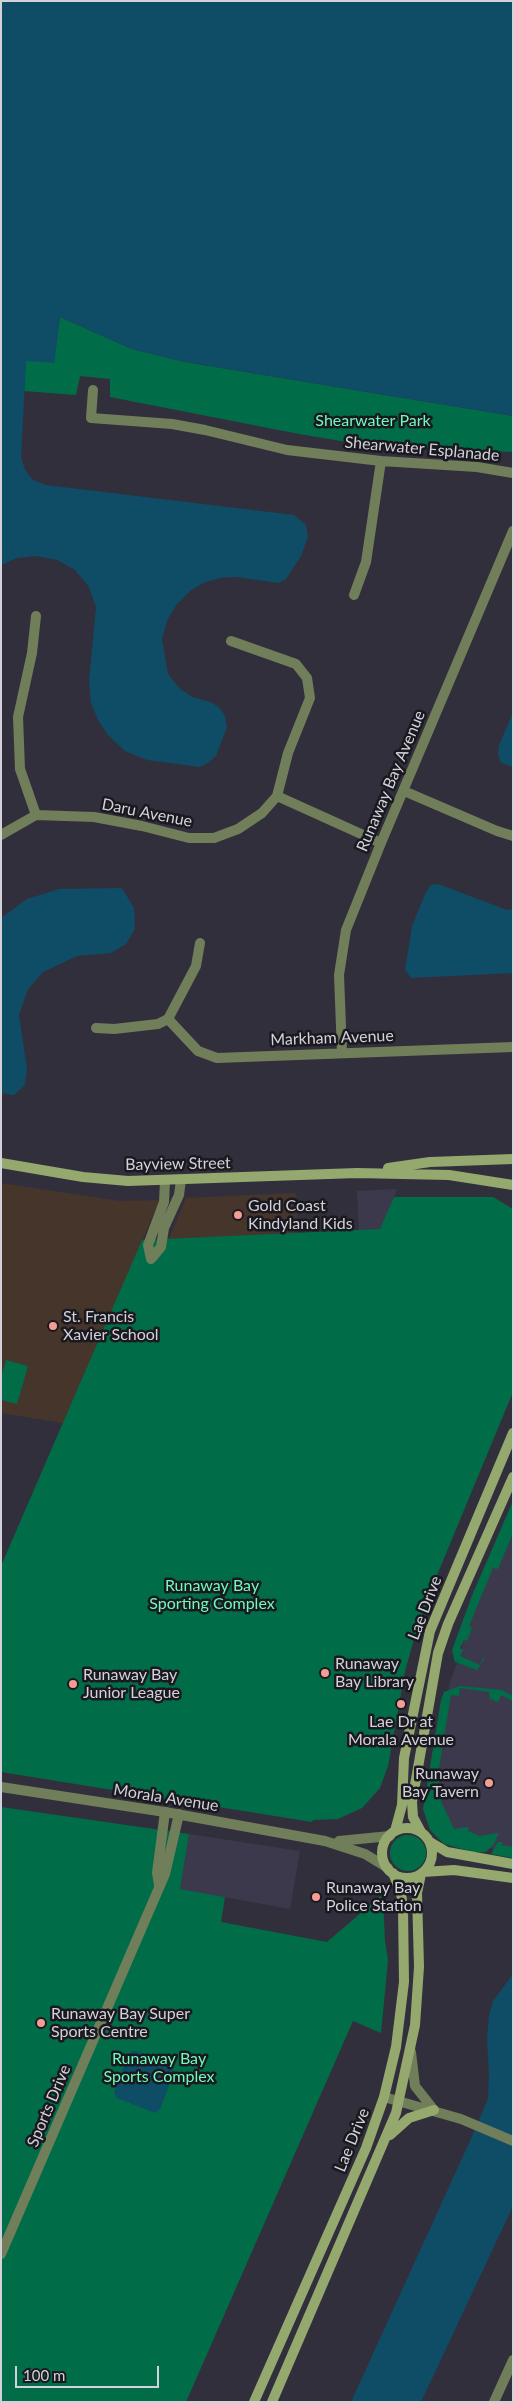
<!DOCTYPE html>
<style>
body{margin:0}
#map{position:relative;width:514px;height:2403px;overflow:hidden;background:#322f3d;font-family:Lato,sans-serif}
canvas{display:block}
.frame{position:absolute;inset:0;border:2px solid #d3d1da;pointer-events:none}
.scale{position:absolute;left:15px;top:2366px;width:144px;height:22px;box-sizing:border-box;border:2px solid #d3d1da;border-top:0;padding-left:6px;font-size:15px;line-height:18px;white-space:nowrap;color:#d3d1da;-webkit-text-stroke:4px #1a191f;paint-order:stroke}
</style>
<div id="map">
<canvas width="514" height="2403"></canvas>
<div class="frame"></div>
<div class="scale">100 m</div>
</div>
<script>
const ctx = document.querySelector('canvas').getContext('2d');
ctx.lineJoin = 'round';
function fillPath(path, color) { ctx.fillStyle = color; ctx.fill(path, 'evenodd'); }
const poly = rows => new Path2D(rows.map(r => 'M' + r).join(''));
function trace(path, color, width, dash) { ctx.strokeStyle = color; ctx.lineWidth = width; ctx.lineCap = dash ? 'butt' : 'round'; ctx.setLineDash(dash || []); ctx.stroke(path); }
function drawText(font, color, halo, rows, align = 'center') {
  ctx.font = font + ' Lato,sans-serif'; ctx.lineWidth = 5; ctx.setLineDash([]); ctx.textBaseline = 'middle'; ctx.strokeStyle = halo; ctx.fillStyle = color; for (const [text, x, y, turn = 0] of rows) {
    ctx.save(); ctx.translate(x, y); ctx.rotate((+turn || 0) * Math.PI / 180); ctx.textAlign = isNaN(turn) ? turn : align; if (halo) ctx.strokeText(text, 0, 0); ctx.fillText(text, 0, 0); ctx.restore();
  }
}
const built = poly([
 [397,1189,381,1229,359,1230,357,1191],
 [513,1515,513,1852,489,1848,465,1840,447,1824,435,1798,435,1771,450,1682,460,1656,467,1626],
 [189,1834,300,1851,290,1909,180,1889]
]);
const education = poly([
 [1,1183,120,1201,160,1200,63,1423,1,1413],
 [296,1193,298,1233,169,1239,186,1198]
]);
const green = poly([
 [60,317,132,349,185,362,513,416,513,452,370,446,294,433,110,397,110,379,80,376,76,395,24,391,26,360,54,362],
 [394,1197,493,1197,513,1209,513,1392,435,1580,416,1632,405,1671,388,1766,380,1788,362,1808,338,1819,313,1820,312,1822,1,1772,1,1566,142,1240,380,1229],
 [6,1360,28,1366,17,1404,1,1400,1,1377],
 [513,1501,513,1533,498,1569,493,1568,469,1626,472,1628,467,1641,464,1640,460,1648,463,1650,460,1656,480,1665,483,1658,485,1658,477,1670,455,1662,452,1650,473,1593],
 [460,1686,501,1690,513,1696,513,1701,501,1695,498,1702,490,1699,489,1692,460,1688,459,1696,451,1695,438,1774,440,1799,454,1829,469,1827,468,1831,480,1836,499,1833,494,1844,486,1852,473,1852,444,1844,430,1830,423,1809,441,1700,444,1692],
 [1,1807,189,1834,180,1889,225,1897,221,1922,327,1942,383,1894,385,1942,388,1960,381,2033,353,2021,186,2402,1,2402],
 '390 1853a18 18 0 1 1 36 0a18 18 0 1 1-36 0Z',
 [498,1842,503,1842,501,1845,513,1847,513,1858,491,1854]
]);
const water = poly([
 [1,1,513,1,513,416,185,362,132,349,60,317,54,363,26,361,21,457,25,470,33,480,46,485,294,515,306,525,308,537,301,556,286,579,279,583,236,577,220,578,203,583,190,591,176,605,167,621,162,639,168,674,179,688,192,697,210,702,219,707,225,716,227,727,216,756,208,763,200,767,147,760,125,751,108,735,98,720,91,703,89,681,96,607,89,587,75,570,57,560,36,556,17,558,1,565],
 [513,713,513,767,501,763,498,755,499,745],
 [438,884,507,910,513,909,513,973,411,978,405,970,412,926,426,892,431,885],
 [122,888,134,908,135,929,126,944,111,953,77,956,43,972,28,989,19,1015,27,1069,25,1085,14,1095,1,1093,1,918,27,899,59,889],
 [513,1974,513,2206,421,2402,351,2402,469,2143,488,2099,489,2073,487,2039,489,2015,493,2001],
 [132,2051,139,2052,169,2066,174,2072,160,2109,155,2113,117,2098,114,2093,127,2058]
]);
const minor = poly([
 [93,390,91,418,172,424,205,430,287,450,381,461,477,467,513,473],
 [354,595,366,562,381,461],
 [36,616,32,653,18,717,20,769,36,815],
 [404,791,497,831,513,836],
 [277,796,381,843],
 [1,835,36,815,94,817,142,826,189,838,214,838,238,829,262,813,277,796,288,753,310,698,307,678,296,664,231,641],
 [168,1019,198,1051,217,1058,513,1047],
 [96,1028,114,1029,158,1024,168,1019,196,966,200,943],
 [342,1053,339,975,346,930,381,843,513,531],
 [165,1181,164,1202,148,1245,151,1259,161,1247,164,1228,179,1195,181,1180],
 [159,1885,157,1873,165,1812],
 [411,2052,415,2086,434,2110],
 [384,2097,461,2119,513,2141],
 [1,2254,165,1874,179,1814],
 [494,2402,513,2360]
]);
const tertiary = poly([
 [1,1787,165,1812,325,1841,365,1854,388,1868],
 [339,1841,390,1836]
]);
const secondary = poly([
 [1,1163,83,1177,128,1181,357,1173,449,1175,513,1185],
 [388,1168,430,1162,513,1159],
 '382 1853a25 25 0 1 1 50 0a25 25 0 1 1-50 0Z',
 [395,1831,402,1805,404,1758,430,1631,513,1433],
 [421,1832,413,1817,412,1802,438,1653,448,1624,513,1477],
 [430,1842,447,1852,513,1864],
 [423,1872,454,1870,513,1878],
 [390,2135,409,2118,434,2110],
 [254,2402,366,2148,384,2097,396,2047,404,1982,403,1908,401,1893,393,1873],
 [272,2402,396,2113,415,2025,419,1967,417,1893,421,1874]
]);
const markers = [
 [238,1215,5,"#f59c94"],
 [53,1326,5,"#f59c94"],
 [325,1673,5,"#f59c94"],
 [73,1684,5,"#f59c94"],
 [401,1704,5,"#f59c94"],
 [489,1783,5,"#f59c94"],
 [316,1897,5,"#f59c94"],
 [41,2023,5,"#f59c94"]
];
const parkNames = [
 ["Shearwater Park",373,421],
 ["Runaway Bay",212,1586],
 ["Sporting Complex",212,1604],
 ["Runaway Bay",159,2059],
 ["Sports Complex",159,2077]
];
const streetNames = [
 ["Shearwater Esplanade",422,449,5],
 ["Runaway Bay Avenue",391,781,-67],
 ["Daru Avenue",147,813,11],
 ["Markham Avenue",332,1038,-2],
 ["Bayview Street",178,1164,-1],
 ["Lae Drive",425,1608,-69],
 ["Morala Avenue",166,1798,9],
 ["Sports Drive",49,2106,-67],
 ["Lae Drive",352,2140,-68]
];
const poiNames = [
 ["Gold Coast",248,1206],
 ["Kindyland Kids",248,1224],
 ["St. Francis",63,1317],
 ["Xavier School",63,1335],
 ["Runaway",335,1664],
 ["Bay Library",335,1682],
 ["Runaway Bay",83,1675],
 ["Junior League",83,1693],
 ["Lae Dr at",401,1722,"center"],
 ["Morala Avenue",401,1740,"center"],
 ["Runaway",479,1774,"right"],
 ["Bay Tavern",479,1792,"right"],
 ["Runaway Bay",326,1888],
 ["Police Station",326,1906],
 ["Runaway Bay Super",51,2014],
 ["Sports Centre",51,2032]
];
fillPath(built, '#3d394c');
fillPath(education, '#46352b');
fillPath(green, '#006d48');
fillPath(water, '#0f4c66');
trace(minor, '#717e5a', 10);
trace(tertiary, '#717e5a', 10);
trace(secondary, '#95a96f', 10);
for (const [x, y, r, color] of markers) { const dot = new Path2D(); dot.arc(x, y, r, 0, 2 * Math.PI); ctx.fillStyle = color; ctx.fill(dot); trace(dot, '#1a191f', 2); }
drawText('16px', '#6ffbbb', '#1a191f', parkNames);
drawText('16px', '#d3d1da', '#1a191f', streetNames);
drawText('16px', '#d3d1da', '#1a191f', poiNames, 'left');
</script>
